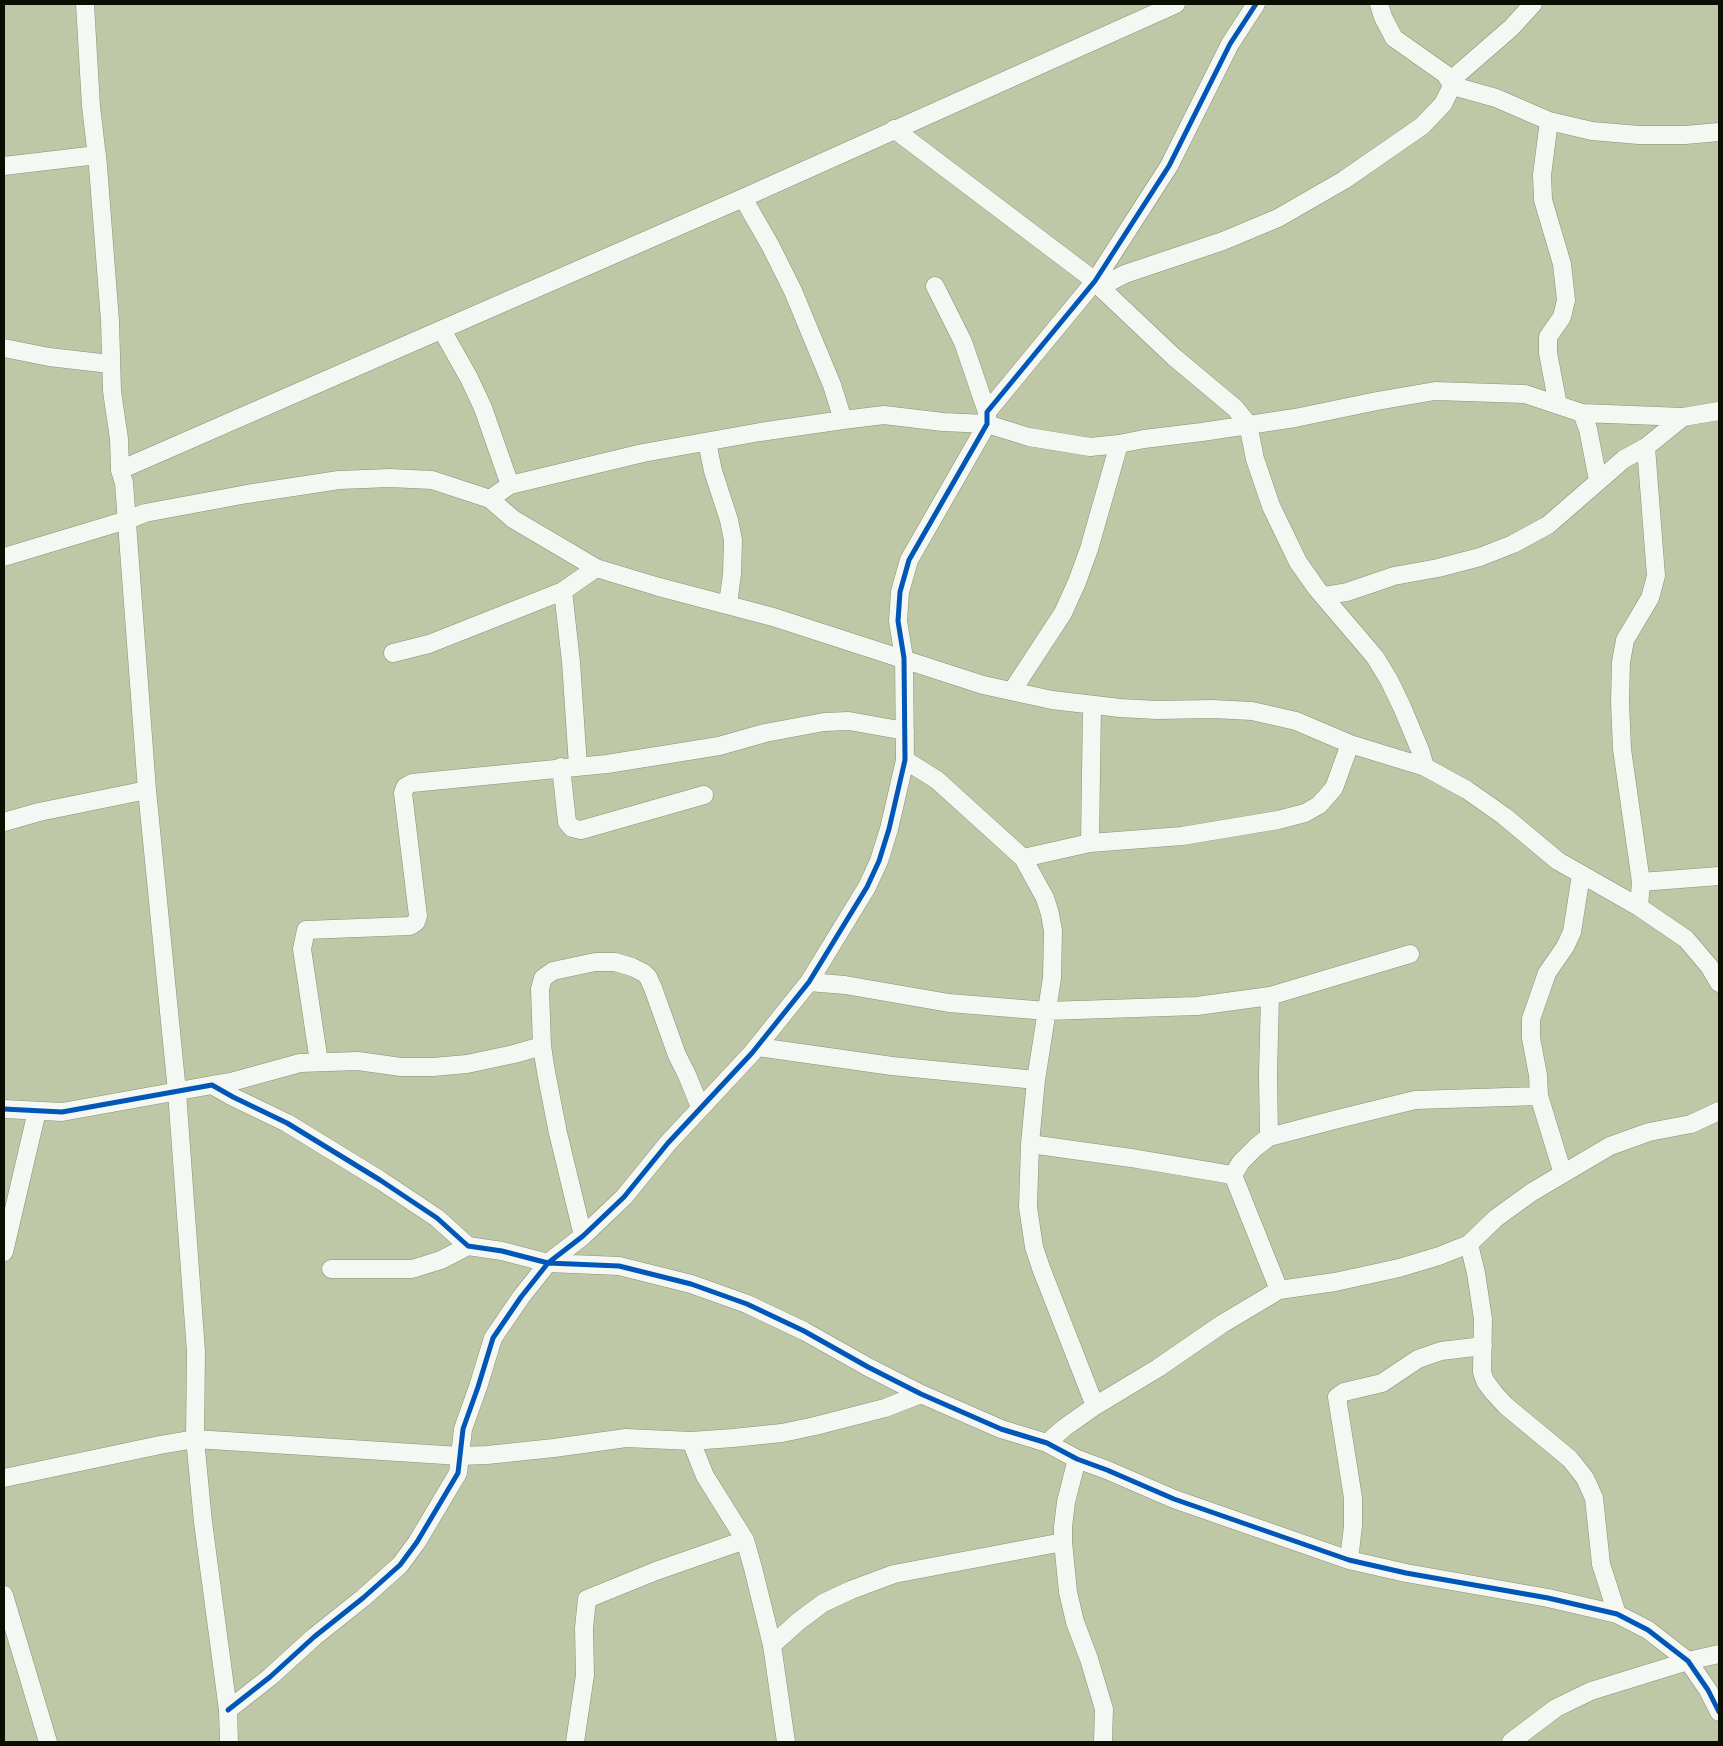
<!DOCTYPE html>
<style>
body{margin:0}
#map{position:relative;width:1723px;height:1746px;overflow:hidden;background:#bfc8a6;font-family:"PT Sans Narrow",sans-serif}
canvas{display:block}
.frame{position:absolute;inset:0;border:5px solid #0a0f00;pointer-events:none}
</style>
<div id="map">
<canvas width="1723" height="1746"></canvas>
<div class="frame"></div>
</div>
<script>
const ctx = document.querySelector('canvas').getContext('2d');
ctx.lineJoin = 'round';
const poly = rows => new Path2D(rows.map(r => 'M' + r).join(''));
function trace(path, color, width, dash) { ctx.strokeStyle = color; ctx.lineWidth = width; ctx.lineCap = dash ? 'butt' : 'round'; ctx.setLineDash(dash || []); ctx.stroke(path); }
const minor = poly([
 [85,4,91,106,98,166,110,321,112,391,119,439,120,470,124,483,147,790,177,1092,196,1352,195,1439,203,1522,228,1710,229,1742],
 [1379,4,1383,17,1394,38,1445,74,1453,86,1496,98,1549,121,1592,131,1639,135,1685,135,1719,132],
 [1549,121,1542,175,1543,200,1562,264,1566,300,1562,317,1548,337,1548,353,1558,405],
 [894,129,1095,281,1100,287,1125,274,1223,241,1278,218,1344,180,1422,126,1443,104,1458,74,1511,28,1533,4],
 [4,166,97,155],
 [743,198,770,245,793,291,832,385,843,420],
 [935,286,963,342,987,412],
 [1100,287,1174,357,1235,408,1248,424,1255,459,1271,506,1298,562,1317,589,1375,657,1389,680,1402,707,1420,750,1425,767],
 [442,330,469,378,483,408,510,485],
 [4,348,49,357,110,364],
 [1582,413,1588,429,1598,480],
 [707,442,713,471,729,520,733,540,732,574,728,604],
 [120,470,743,198,1176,4],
 [490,499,510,485,643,453,760,432,843,420,884,415,943,422,987,424,1029,437,1090,447,1119,444,1144,439,1202,432,1295,418,1377,401,1435,391,1525,394,1582,413,1683,417],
 [4,557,127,520,145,513,247,494,339,480,390,478,432,480,490,499,513,519,596,568,659,587,773,617,983,685,1052,700,1120,708,1157,710,1212,709,1252,711,1296,721,1350,744,1425,767,1467,790,1504,816,1558,861,1639,907,1686,939,1709,966,1719,983],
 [563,591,571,662,578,766],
 [1324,596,1347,592,1394,576,1438,568,1480,557,1513,544,1548,525,1624,459,1646,447,1683,417,1719,411],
 [393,653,429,644,563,591,596,568],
 [1012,691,1063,613,1077,582,1089,549,1119,444],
 [905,760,937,780,1023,858,1045,898,1050,914,1053,931,1052,978,1036,1080,1030,1144,1028,1207,1034,1247,1041,1268,1095,1406],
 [561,767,567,822,572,828,581,830,704,795],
 [4,822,39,812,147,790],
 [1090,843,1092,705],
 [1023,858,1090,843,1182,836,1278,820,1305,813,1319,805,1334,788,1350,744],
 [1641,882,1719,876],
 [1639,907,1641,882,1622,749,1620,702,1621,662,1625,640,1650,598,1656,576,1646,447],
 [809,982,845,985,949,1003,1047,1011,1197,1006,1270,996,1410,954],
 [758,1047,892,1066,1036,1080],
 [319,1062,302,949,306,930,410,926,416,922,418,916,403,793,405,787,412,783,607,764,719,746,765,733,824,722,849,721,905,731],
 [212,1085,231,1082,300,1063,358,1061,401,1067,433,1067,467,1064,514,1054,542,1046],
 [4,1109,62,1112,212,1085,233,1097,287,1123,380,1180,437,1218,468,1246,502,1251,548,1263,619,1266,691,1284,747,1304,804,1331,868,1367,921,1394,1001,1429,1047,1443,1077,1459,1107,1470,1174,1499,1349,1560,1406,1573,1548,1598,1617,1614,1648,1630,1688,1661,1708,1690,1719,1712],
 [1269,1137,1268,1074,1270,996],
 [1030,1144,1138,1159,1233,1175],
 [1563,1174,1539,1096,1538,1075,1531,1038,1531,1019,1547,973,1565,947,1572,932,1581,875],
 [1233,1175,1241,1162,1256,1147,1269,1137,1338,1119,1415,1100,1539,1096],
 [1233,1175,1279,1290],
 [583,1236,558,1133,546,1072,542,1046,540,989,543,978,553,971,595,962,615,962,632,967,644,973,648,977,653,988,677,1055,687,1075,700,1107],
 [1469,1244,1476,1273,1483,1319,1482,1372,1485,1381,1494,1393,1506,1406,1570,1459,1585,1478,1594,1498,1601,1564,1617,1614],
 [4,1252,37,1111],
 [331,1269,412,1269,441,1260,468,1246],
 [691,1441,705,1476,745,1540,753,1568,772,1645,786,1742],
 [1047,1443,1064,1428,1095,1406,1158,1368,1222,1324,1279,1290,1335,1282,1399,1268,1439,1256,1469,1244,1496,1218,1532,1192,1610,1146,1649,1132,1691,1124,1719,1111],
 [1077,1459,1066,1502,1063,1527,1063,1542,1068,1592,1075,1622,1089,1659,1104,1709,1103,1742],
 [4,1478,160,1445,195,1439,460,1456,487,1455,554,1448,626,1438,691,1441,733,1438,782,1433,815,1426,885,1408,921,1394],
 [1349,1560,1353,1526,1353,1498,1337,1397,1344,1392,1382,1383,1418,1359,1441,1351,1483,1346],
 [4,1595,48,1742],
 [772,1645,799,1621,823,1603,851,1590,894,1574,1063,1542],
 [228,1710,270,1677,314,1637,363,1598,400,1565,417,1542,458,1473,463,1429,478,1387,493,1338,521,1297,548,1263,583,1236,624,1197,668,1143,752,1053,809,982,867,887,879,861,889,829,905,760,904,658,898,621,900,592,909,560,987,424,987,412,1095,281,1169,166,1230,44,1256,4],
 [575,1742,585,1675,584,1628,587,1599,656,1571,745,1540],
 [1511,1742,1556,1708,1591,1691,1688,1661,1719,1654]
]);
const cycleway = poly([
 [4,1109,62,1112,212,1085,233,1097,287,1123,380,1180,437,1218,468,1246,502,1251,548,1263,619,1266,691,1284,747,1304,804,1331,868,1367,921,1394,1001,1429,1047,1443,1077,1459,1107,1470,1174,1499,1349,1560,1406,1573,1548,1598,1617,1614,1648,1630,1688,1661,1708,1690,1719,1712],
 [228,1710,270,1677,314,1637,363,1598,400,1565,417,1542,458,1473,463,1429,478,1387,493,1338,521,1297,548,1263,583,1236,624,1197,668,1143,752,1053,809,982,867,887,879,861,889,829,905,760,904,658,898,621,900,592,909,560,987,424,987,412,1095,281,1169,166,1230,44,1256,4]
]);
trace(minor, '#899075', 19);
trace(minor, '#f5f7f2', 18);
trace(cycleway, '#0057b8', 5);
</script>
